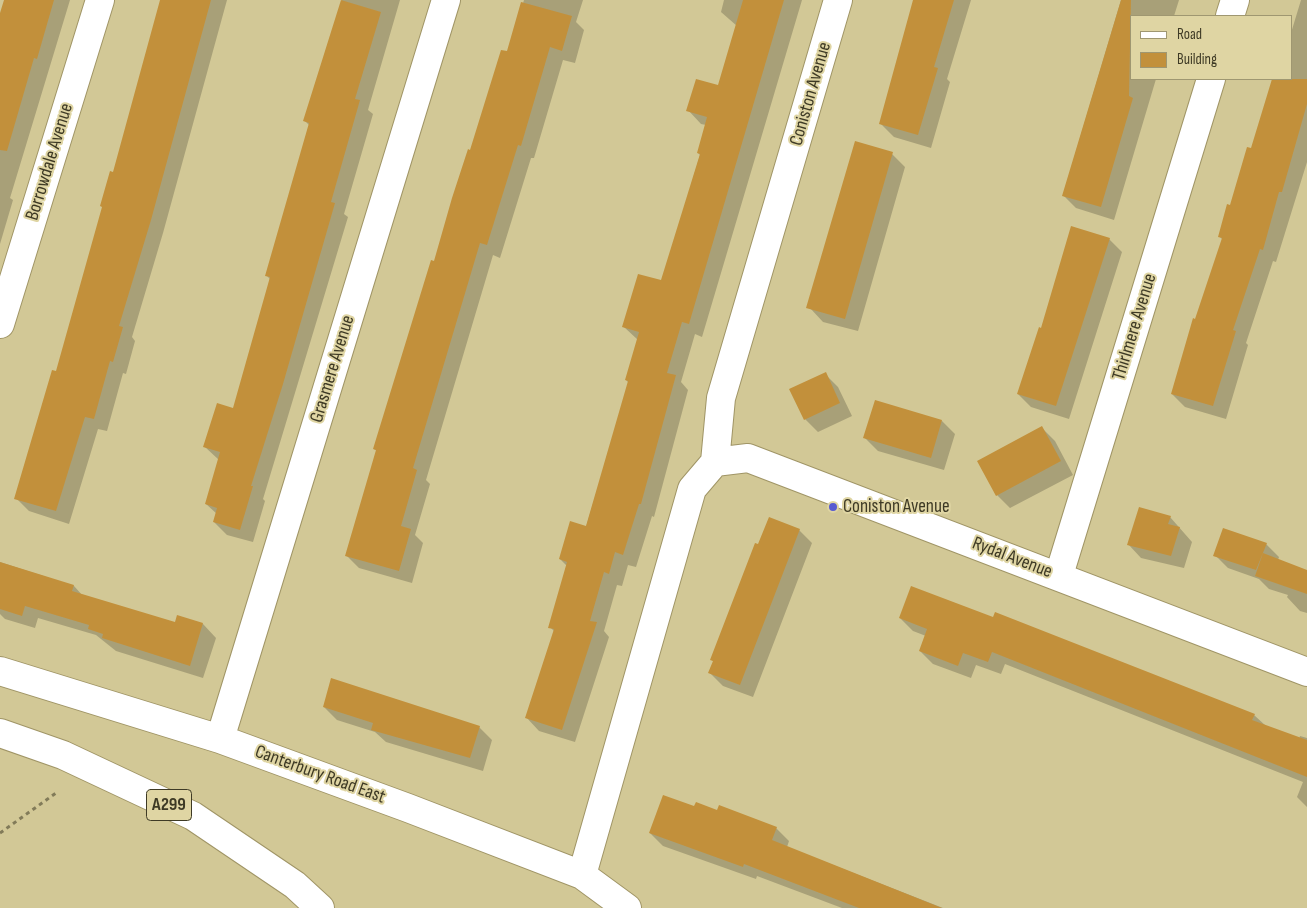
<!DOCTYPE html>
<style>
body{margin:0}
#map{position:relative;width:1307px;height:908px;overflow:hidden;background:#d2c896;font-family:"Sofia Sans Condensed",sans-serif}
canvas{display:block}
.legend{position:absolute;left:1130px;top:15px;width:162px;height:65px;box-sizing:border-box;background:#dfd5a3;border:1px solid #9f9771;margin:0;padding:6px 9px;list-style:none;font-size:15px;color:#3e3a25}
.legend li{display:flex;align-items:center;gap:10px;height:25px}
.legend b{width:25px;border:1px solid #9f9771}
</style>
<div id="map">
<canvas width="1307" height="908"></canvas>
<ul class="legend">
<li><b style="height:6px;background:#fff"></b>Road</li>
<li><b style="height:14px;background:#c2903b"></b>Building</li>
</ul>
</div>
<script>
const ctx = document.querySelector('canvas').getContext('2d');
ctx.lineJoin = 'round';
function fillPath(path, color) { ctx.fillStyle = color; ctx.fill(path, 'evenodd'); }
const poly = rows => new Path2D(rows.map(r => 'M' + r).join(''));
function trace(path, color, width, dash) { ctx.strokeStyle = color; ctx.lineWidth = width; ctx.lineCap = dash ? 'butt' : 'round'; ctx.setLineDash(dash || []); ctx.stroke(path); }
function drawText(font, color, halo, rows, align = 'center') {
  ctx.font = font + ' "Sofia Sans Condensed",sans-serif'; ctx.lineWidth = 4; ctx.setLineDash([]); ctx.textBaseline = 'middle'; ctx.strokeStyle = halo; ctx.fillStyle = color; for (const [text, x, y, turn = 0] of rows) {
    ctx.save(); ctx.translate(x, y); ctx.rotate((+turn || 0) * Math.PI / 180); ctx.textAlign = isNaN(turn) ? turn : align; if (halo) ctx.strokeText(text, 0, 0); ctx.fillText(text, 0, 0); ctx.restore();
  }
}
const shadow = poly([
 [5,0,70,0,10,198,13,200,0,244,0,18],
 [162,0,227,0,163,233,132,337,135,341,126,374,123,373,107,431,98,429,69,524,29,511,16,498,57,373],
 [342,0,400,0,368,110,373,114,344,214,348,217,263,499,265,501,253,542,227,535,214,522,217,514,206,504,219,460,205,447,234,410,270,279,267,276,310,126,305,121],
 [524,0,583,0,576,22,584,30,575,63,563,60,534,158,531,158,500,258,493,255,426,480,430,484,415,535,423,543,412,583,359,568,346,555,377,451,374,449,471,151,508,53],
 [724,0,802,0,702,337,695,334,681,382,688,390,654,517,652,516,636,567,628,565,622,586,617,585,604,631,609,637,575,742,539,731,526,717,555,632,550,627,567,566,560,559,586,527,629,383,626,380,638,340,624,327,662,282,700,155,698,153,706,125,701,124,688,110,719,87,737,26,721,12],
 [914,0,971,0,947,79,950,82,931,148,894,137,881,124],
 [1121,0,1179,0,1174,16,1131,16,1131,79,1156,79,1114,220,1076,208,1063,195],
 [1301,0,1307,0,1307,162,1276,262,1273,261,1246,343,1248,345,1226,419,1185,407,1172,394,1223,240,1220,237,1252,150,1273,79,1291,79,1291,33],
 [892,154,905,167,858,331,823,322,810,308],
 [1109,239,1122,252,1069,419,1031,407,1018,394,1041,330],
 [825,374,838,387,852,416,818,432,805,419],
 [942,421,955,434,944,470,878,451,865,438],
 [1042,428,1055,441,1073,475,1010,508,997,495],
 [1170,517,1192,542,1184,568,1141,558,1128,544],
 [799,530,812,543,753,697,723,686,710,673,714,662,712,660],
 [1266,544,1279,557,1278,560,1307,571,1307,613,1300,611,1287,597,1288,595,1269,589,1259,579,1228,568,1215,555],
 [0,562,74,586,83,596,176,624,203,624,216,638,203,678,116,651,96,635,38,618,35,628,5,619,0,614],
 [900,618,1254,715,1266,726,1299,739,1300,736,1307,738,1307,807,1297,797,1303,782,1005,664,1001,674,976,665,971,678,933,664,920,651,926,636,913,631],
 [324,707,479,727,492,740,483,771,386,742,375,732,337,720],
 [695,808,776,828,789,841,787,847,943,908,842,908,757,876,756,879,663,846,650,833]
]);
const building = poly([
 [4,0,54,0,37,59,34,58,7,151,0,150,0,13],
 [160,0,211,0,151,220,119,326,123,327,113,362,110,361,94,419,85,417,56,511,14,499,52,370,56,371,102,207,100,206,110,171,113,172],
 [341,0,381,12,355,99,360,100,331,202,335,203,283,384,251,486,253,486,240,530,213,522,217,508,205,504,220,452,203,447,217,403,233,408,270,277,265,276,309,123,303,121],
 [743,0,784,0,689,324,682,322,667,373,676,375,641,504,639,504,623,555,615,552,609,574,604,572,590,621,597,622,562,730,525,718,554,629,548,628,567,562,559,559,570,521,586,526,628,381,625,380,639,332,622,327,638,274,661,280,700,154,697,153,707,117,686,111,696,79,718,85],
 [913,0,954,0,934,67,938,68,918,135,879,124],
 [1121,0,1131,0,1129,96,1133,98,1101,207,1062,196],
 [521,2,572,16,562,51,550,47,521,146,518,145,487,245,480,243,413,468,417,470,401,526,411,529,399,571,345,556,376,450,373,449,431,260,434,261,452,198,468,149,470,150,501,50,507,51],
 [1272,79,1307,79,1307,104,1282,192,1279,192,1263,250,1260,249,1233,330,1236,331,1213,406,1171,394,1193,318,1195,319,1222,238,1218,237,1227,204,1230,205,1247,147,1251,148],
 [855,141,893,152,845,319,806,308],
 [1071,226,1110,238,1056,406,1017,394,1039,327,1041,328],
 [826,372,840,403,804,420,789,389],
 [875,400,942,420,931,458,863,438],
 [1042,426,1061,461,996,496,977,461],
 [1139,507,1171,516,1168,524,1180,527,1171,556,1127,545],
 [769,517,800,529,740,685,708,673,713,661,710,660,755,543,758,544],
 [1223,528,1267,543,1256,570,1213,556],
 [1263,553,1307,570,1307,594,1255,576],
 [0,562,74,585,72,591,175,622,177,615,203,623,190,666,102,638,103,634,88,629,89,625,25,606,22,616,0,609],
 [911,586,993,617,995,612,1255,714,1252,720,1307,740,1307,777,992,652,988,662,963,653,958,666,919,651,927,629,899,618],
 [331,678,480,726,470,758,371,730,373,723,323,707],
 [663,795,694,806,696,802,717,810,719,805,777,827,772,840,942,908,859,908,744,864,743,867,649,833]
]);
const path = poly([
 [0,833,56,793]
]);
const minor = poly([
 [1230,16,1235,0],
 [0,324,100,0],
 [715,462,748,458,1307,672],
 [1059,575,1211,79],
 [0,671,220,739,408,808,582,875,627,908],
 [220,739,446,0],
 [582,875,692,489,715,462,721,398,838,0]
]);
const highway = poly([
 [0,733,63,755,193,816,295,885,320,908]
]);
const markers = [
 [833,507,5,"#575ad1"]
];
const shields = [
 [169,805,45]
];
const shieldNames = [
 ["A299",169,805]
];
const streetNames = [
 ["Coniston Avenue",811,94,-74],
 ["Borrowdale Avenue",50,162,-73],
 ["Thirlmere Avenue",1135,327,-73],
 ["Grasmere Avenue",333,369,-73],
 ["Rydal Avenue",1012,558,21],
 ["Canterbury Road East",320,775,20]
];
const poiNames = [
 ["Coniston Avenue",843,507]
];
fillPath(shadow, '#0003');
fillPath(building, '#c2903b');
trace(minor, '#a09566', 30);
trace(highway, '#a09566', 30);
trace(path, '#827b59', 3, [4, 4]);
trace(minor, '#fff', 28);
trace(highway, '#fff', 28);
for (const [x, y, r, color] of markers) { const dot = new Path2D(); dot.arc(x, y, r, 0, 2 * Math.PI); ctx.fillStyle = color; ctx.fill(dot); trace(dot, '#dfd5a3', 2); }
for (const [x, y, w] of shields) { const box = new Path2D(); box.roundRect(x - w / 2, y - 15.5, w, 31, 4); ctx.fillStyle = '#dfd5a3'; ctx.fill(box); trace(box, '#3e3a25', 1); }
drawText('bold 18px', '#3e3a25', null, shieldNames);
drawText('19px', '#3e3a25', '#dfd5a3', streetNames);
drawText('19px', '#3e3a25', '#dfd5a3', poiNames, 'left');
</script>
